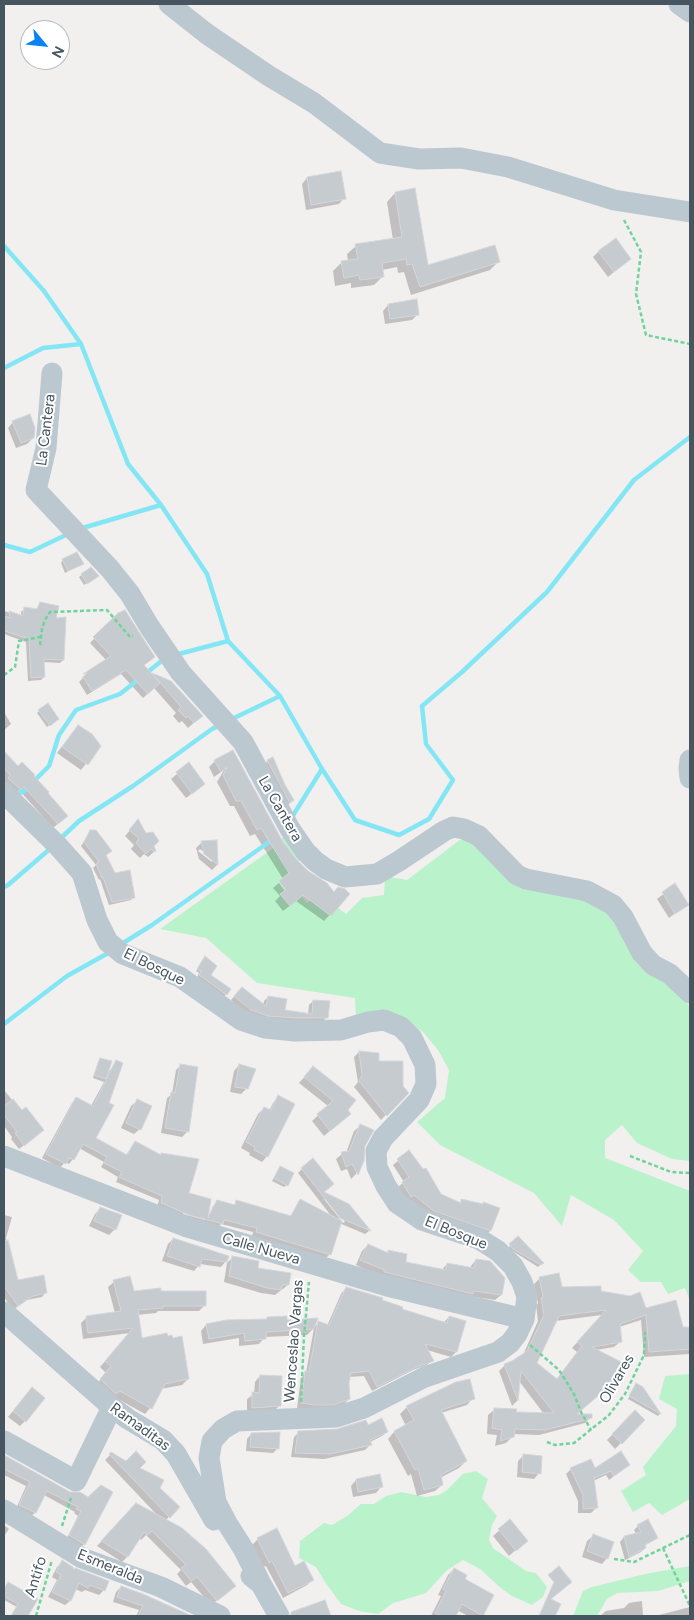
<!DOCTYPE html>
<style>
body{margin:0}
#map{position:relative;width:694px;height:1620px;overflow:hidden;background:#f2efef;font-family:Figtree,sans-serif}
canvas{display:block}
.frame{position:absolute;inset:0;border:5px solid #46555f;pointer-events:none}
.north{position:absolute;left:20px;top:20px;width:50px;height:50px;box-sizing:border-box;background:#fff;border:1px solid #b5bbbf;border-radius:50%;rotate:118deg;font-size:14px;font-weight:700;line-height:20px;text-align:center;color:#46555f}
.north::after{content:'';display:block;margin:auto;width:18px;height:22px;background:#0982f2;clip-path:polygon(50% 0,100% 100%,50% 72%,0 100%)}
</style>
<div id="map">
<canvas width="694" height="1620"></canvas>
<div class="frame"></div>
<div class="north">N</div>
</div>
<script>
const ctx = document.querySelector('canvas').getContext('2d');
ctx.lineJoin = 'round';
function fillPath(path, color) { ctx.fillStyle = color; ctx.fill(path, 'evenodd'); }
const poly = rows => new Path2D(rows.map(r => 'M' + r).join(''));
function trace(path, color, width, dash) { ctx.strokeStyle = color; ctx.lineWidth = width; ctx.lineCap = dash ? 'butt' : 'round'; ctx.setLineDash(dash || []); ctx.stroke(path); }
function drawText(font, color, halo, rows, align = 'center') {
  ctx.font = font + ' Figtree,sans-serif'; ctx.lineWidth = 4; ctx.setLineDash([]); ctx.textBaseline = 'middle'; ctx.strokeStyle = halo; ctx.fillStyle = color; for (const [text, x, y, turn = 0] of rows) {
    ctx.save(); ctx.translate(x, y); ctx.rotate((+turn || 0) * Math.PI / 180); ctx.textAlign = isNaN(turn) ? turn : align; if (halo) ctx.strokeText(text, 0, 0); ctx.fillText(text, 0, 0); ctx.restore();
  }
}
const green = poly([
 [469,833,497,853,520,888,600,893,646,956,690,1007,690,1161,672,1159,637,1143,622,1125,605,1140,605,1158,690,1191,690,1301,685,1288,668,1294,661,1282,641,1282,628,1270,643,1251,614,1220,571,1195,562,1226,534,1193,440,1145,417,1122,445,1098,449,1070,438,1050,423,1032,404,1019,356,1020,355,998,257,983,206,938,160,929,272,849,284,836,300,860,290,871,291,883,307,903,320,893,346,914,362,898,384,895,385,876,407,880],
 [690,1374,690,1499,662,1515,649,1503,633,1512,621,1491,646,1475,643,1467,676,1426,677,1409,659,1399,665,1376],
 [476,1471,488,1479,482,1498,497,1516,492,1525,489,1540,493,1548,526,1571,536,1573,547,1587,543,1597,532,1605,512,1596,502,1589,480,1569,463,1560,446,1571,426,1593,393,1603,378,1614,359,1611,341,1604,325,1582,316,1567,299,1558,300,1541,324,1523,332,1525,347,1516,361,1504,374,1504,386,1496,401,1492,426,1497,439,1495,447,1490,463,1474],
 [690,1566,690,1581,658,1591,617,1593,607,1599,597,1616,573,1616,583,1591,592,1587,645,1574]
]);
const shadow = poly([
 [307,178,344,198,339,204,306,210,302,184],
 [395,193,427,266,498,262,490,270,411,295,404,272,398,273,397,267,382,270,383,276,374,285,351,288,351,283,335,286,333,271,342,262,348,261,347,254,356,246,393,240,387,202],
 [599,251,630,259,608,277,593,257],
 [388,305,418,314,412,320,385,324,383,311],
 [13,422,33,438,27,444,16,448,8,428],
 [63,560,82,564,65,573,61,563],
 [91,568,95,578,84,585,79,577],
 [41,603,55,619,63,660,60,663,43,662,44,677,41,680,28,681,26,642,4,634,4,611,21,616,21,612,24,609,36,610],
 [118,614,154,657,143,666,152,675,153,674,170,682,196,721,188,728,182,721,179,723,173,716,176,713,154,688,143,698,121,674,87,695,79,682,84,677,81,678,107,661,90,643],
 [39,711,55,721,47,727,37,713],
 [4,712,11,724,4,730],
 [73,732,100,746,81,770,57,753],
 [233,752,283,846,294,859,333,893,349,894,324,921,296,901,283,911,275,901,280,896,273,888,279,883,288,895,283,879,255,834,250,836,234,806,230,806,217,782,224,770,214,777,209,767,215,761],
 [4,753,18,767,32,776,47,793,61,821,53,828,19,790,16,794,4,783],
 [268,761,293,799,288,805,262,766],
 [189,764,198,789,186,798,171,779],
 [133,827,155,851,148,857,144,854,140,858,131,849,134,845,125,836],
 [91,831,105,855,114,874,134,897,131,900,109,905,100,879,99,880,93,868,96,865,81,846],
 [216,841,217,865,212,870,199,859,196,848,202,842],
 [200,849,212,859,212,862,198,851],
 [675,885,687,905,669,918,657,899],
 [205,958,210,976,226,994,224,997,197,978,199,973,196,971],
 [238,992,263,1006,264,1001,268,997,284,1011,308,1015,309,1005,313,1001,327,1017,323,1021,291,1022,247,1014,231,1000],
 [359,1052,378,1062,407,1093,381,1120,354,1087,358,1082,354,1057],
 [101,1059,108,1073,116,1062,94,1139,126,1155,135,1142,187,1194,208,1217,213,1206,218,1202,233,1205,237,1202,290,1217,300,1200,332,1217,298,1173,302,1169,323,1193,348,1205,369,1231,365,1234,339,1223,330,1254,326,1258,252,1236,253,1232,221,1224,218,1228,157,1207,159,1200,116,1182,118,1177,101,1167,104,1162,79,1148,73,1159,69,1164,65,1162,60,1168,42,1158,72,1103,76,1099,91,1106,104,1082,93,1078,98,1062],
 [324,1199,327,1199,345,1222,343,1223],
 [184,1212,205,1218,205,1220,183,1214],
 [181,1065,187,1132,182,1137,161,1133,167,1098,172,1094,176,1070],
 [239,1065,247,1088,241,1094,230,1092,234,1071],
 [308,1073,350,1114,324,1136,312,1121,328,1106,299,1083],
 [4,1090,22,1112,37,1135,19,1149,11,1139,12,1137,4,1126],
 [278,1097,267,1156,262,1162,249,1155,250,1153,241,1148,258,1114,264,1108,269,1111,273,1103],
 [137,1101,140,1129,134,1134,121,1128,131,1106],
 [360,1126,364,1145,363,1161,356,1174,351,1179,347,1169,341,1171,336,1159,342,1154,346,1153,354,1131],
 [409,1152,440,1195,459,1203,462,1201,498,1209,490,1231,485,1236,429,1215,406,1201,398,1187,404,1182,393,1165],
 [280,1167,287,1185,284,1187,272,1181],
 [101,1208,115,1229,109,1235,89,1226,95,1214],
 [4,1215,12,1217,6,1238,17,1281,46,1292,42,1297,27,1300,13,1310,4,1297],
 [518,1238,542,1263,538,1267,508,1248],
 [173,1239,226,1261,221,1267,200,1264,194,1271,162,1261,168,1244],
 [368,1245,386,1254,389,1251,404,1263,441,1271,447,1264,470,1269,471,1266,476,1260,501,1295,495,1300,469,1296,379,1276,356,1265,362,1251],
 [233,1257,257,1269,288,1285,275,1295,261,1293,224,1282,227,1263],
 [540,1278,561,1289,600,1292,645,1309,682,1329,690,1328,690,1354,644,1357,641,1320,619,1327,620,1342,614,1347,596,1350,617,1383,611,1389,607,1387,575,1415,591,1417,585,1423,539,1435,513,1434,512,1437,506,1443,495,1446,497,1435,487,1434,488,1415,494,1410,515,1413,544,1414,519,1381,517,1401,512,1406,499,1371,505,1365,523,1355,538,1321,536,1305,538,1303,534,1284],
 [602,1315,572,1348,577,1352,556,1380,535,1363,555,1321],
 [114,1282,133,1292,160,1292,205,1305,199,1311,158,1311,156,1313,137,1315,140,1339,188,1379,182,1385,161,1389,150,1408,145,1414,95,1386,106,1373,100,1367,130,1333,83,1339,81,1323,87,1317,115,1313,108,1287],
 [346,1288,401,1310,444,1322,449,1317,464,1321,456,1352,451,1357,427,1350,432,1361,427,1365,413,1370,372,1391,364,1376,349,1377,348,1383,349,1399,344,1404,328,1409,297,1408,301,1378,306,1373,314,1328,307,1335,265,1337,259,1344,239,1346,239,1338,203,1344,201,1331,206,1325,286,1321,313,1328,319,1323,327,1326,341,1294],
 [260,1376,279,1406,274,1411,247,1413,247,1399,254,1394,255,1382],
 [634,1388,642,1388,660,1414,658,1416,628,1399],
 [26,1395,25,1421,20,1426,8,1417],
 [473,1398,467,1405,441,1413,466,1461,459,1468,440,1478,442,1485,435,1491,417,1496,411,1474,408,1476,388,1439,394,1432,406,1426,400,1414,407,1407],
 [635,1412,644,1420,615,1449,607,1440],
 [368,1426,387,1432,382,1436,370,1442,370,1445,365,1450,324,1459,291,1457,294,1437,299,1432,337,1431],
 [251,1434,278,1448,273,1453,246,1451,247,1439],
 [111,1454,138,1468,178,1507,165,1521,229,1591,211,1605,191,1582,186,1586,177,1574,181,1570,146,1535,141,1540,139,1537,127,1557,122,1562,97,1546,136,1505,158,1516,105,1460],
 [524,1455,539,1473,534,1479,517,1477,518,1461],
 [4,1457,70,1493,83,1504,112,1492,84,1544,80,1548,66,1540,78,1516,74,1513,75,1512,44,1495,35,1513,31,1516,16,1509,26,1486,4,1475],
 [628,1465,609,1480,606,1475,593,1481,596,1508,591,1513,578,1513,578,1501,566,1474,571,1469,595,1469],
 [356,1480,381,1487,376,1493,353,1497,351,1486],
 [510,1521,520,1546,509,1556,493,1536],
 [4,1525,9,1529,4,1536],
 [638,1526,656,1538,644,1546,645,1548,641,1552,625,1560,620,1542,624,1537,636,1534,634,1530],
 [276,1530,295,1568,312,1580,307,1585,283,1598,266,1566,263,1567,252,1545,257,1540],
 [593,1536,607,1558,602,1564,582,1557,587,1541],
 [62,1562,74,1572,104,1590,99,1595,85,1590,82,1592,75,1589,70,1601,65,1605,48,1597,57,1580,52,1577,57,1567],
 [454,1569,463,1579,482,1615,481,1616,468,1616,457,1610,454,1616,431,1616,441,1596,438,1595,448,1575],
 [8,1583,28,1613,4,1600,4,1589],
 [121,1587,183,1614,182,1616,136,1616,139,1610,113,1602,116,1592],
 [642,1601,643,1616,600,1616,606,1611,624,1608,629,1603],
 [690,1607,690,1616,655,1616]
]);
const stream = poly([
 [4,246,44,291,81,344,128,464,161,505,207,574,228,641,280,696,322,769,355,820,399,835,429,819,453,780,426,744,422,706,462,672,547,592,634,480,690,437],
 [4,368,43,348,81,344],
 [79,529,161,505],
 [4,545,30,552,68,534],
 [175,655,228,641],
 [232,719,280,696],
 [16,795,24,791,49,766,59,735,76,710,120,694,164,659],
 [292,817,322,769],
 [60,839,79,821,133,786,212,729,220,725],
 [4,887,8,885,51,848],
 [120,945,152,925,269,842,273,837],
 [4,1024,67,976,110,952]
]);
const building = poly([
 [341,171,346,199,311,205,307,177,341,171],
 [415,188,428,265,495,245,500,262,420,287,412,264,407,265,406,259,382,263,384,277,360,280,359,275,344,278,341,261,358,259,355,244,402,237,395,192,415,188],
 [616,238,631,259,614,272,598,251,616,238],
 [417,299,419,315,390,319,388,304,417,299],
 [30,414,35,428,34,438,21,443,12,421,30,414],
 [77,552,84,564,68,571,62,559,77,552],
 [91,567,99,576,87,584,81,574,91,567],
 [40,602,59,606,56,618,66,617,64,660,44,659,45,677,31,678,29,639,5,631,4,616,10,618,9,611,23,616,24,607,37,609,40,602],
 [125,610,155,657,144,665,160,683,148,694,126,670,92,691,83,677,87,673,83,674,111,656,93,637,118,613,125,610],
 [152,673,171,681,203,716,194,723,188,716,186,718,178,710,181,707,152,673],
 [48,703,59,719,50,726,38,710,48,703],
 [78,725,92,734,101,746,88,765,62,747,78,725],
 [233,750,284,844,285,844,295,858,308,871,327,883,334,892,338,887,345,889,350,894,331,916,303,895,290,906,280,894,286,890,279,881,289,873,261,828,257,830,241,801,236,801,223,775,227,767,221,772,214,760,233,750],
 [4,751,18,766,22,762,35,775,34,776,49,792,48,793,68,816,58,824,24,787,21,790,8,778,10,775,4,768,4,751],
 [273,757,285,785,294,800,290,803,267,760,273,757],
 [189,762,205,784,192,794,176,772,189,762],
 [138,819,146,833,153,832,159,841,154,846,156,851,154,852,151,849,146,854,136,843,139,838,129,830,138,819],
 [90,830,96,830,112,851,106,855,115,873,130,870,135,898,112,902,103,877,102,878,96,864,99,862,84,842,90,830],
 [217,840,218,865,204,854,201,841,217,840],
 [675,883,689,905,675,914,662,892,675,883],
 [205,956,217,966,211,975,231,989,227,995,199,975,201,971,197,969,205,956],
 [242,987,266,1006,268,996,287,999,285,1010,312,1014,313,1000,330,1001,328,1018,295,1018,268,1016,251,1010,234,996,242,987],
 [359,1051,379,1053,379,1061,403,1061,403,1086,409,1093,387,1116,359,1081,362,1075,359,1051],
 [100,1058,112,1061,106,1079,94,1075,100,1058],
 [116,1060,123,1063,109,1103,114,1105,96,1138,127,1155,135,1141,161,1155,161,1153,199,1159,189,1193,211,1199,208,1218,217,1200,235,1205,236,1200,291,1216,300,1199,342,1221,331,1255,256,1232,257,1228,224,1220,223,1224,189,1215,161,1203,162,1196,119,1177,122,1172,104,1163,107,1157,83,1144,74,1160,69,1158,66,1164,46,1154,76,1097,93,1106,116,1060],
 [180,1064,198,1067,189,1132,165,1128,171,1092,175,1093,180,1064],
 [239,1064,256,1069,248,1089,235,1087,239,1064],
 [313,1066,356,1100,348,1110,351,1114,330,1131,317,1114,333,1101,304,1077,313,1066],
 [278,1095,295,1104,268,1157,254,1150,255,1147,246,1142,264,1107,271,1110,278,1095],
 [13,1099,22,1110,26,1107,44,1130,24,1146,15,1133,17,1132,4,1115,4,1106,13,1099],
 [137,1099,152,1106,141,1130,126,1123,137,1099],
 [360,1124,374,1130,365,1146,364,1161,358,1175,352,1164,346,1167,341,1152,349,1151,360,1124],
 [409,1150,423,1169,426,1168,441,1194,461,1203,461,1199,483,1204,483,1202,500,1208,491,1231,434,1211,414,1195,411,1197,402,1182,409,1177,397,1159,409,1150],
 [313,1158,334,1184,324,1192,349,1204,371,1231,340,1218,301,1168,313,1158],
 [280,1166,294,1173,288,1186,274,1178,280,1166],
 [100,1207,122,1215,116,1230,94,1221,100,1207],
 [518,1236,544,1263,541,1265,513,1249,509,1244,518,1236],
 [173,1238,229,1256,227,1262,202,1259,200,1267,167,1256,173,1238],
 [8,1240,18,1280,44,1275,47,1293,33,1296,18,1306,4,1286,4,1241,8,1240],
 [368,1244,388,1253,388,1250,407,1254,406,1262,446,1270,447,1263,474,1268,476,1259,490,1261,505,1278,502,1295,474,1291,473,1294,384,1272,384,1270,360,1260,368,1244],
 [232,1256,259,1261,258,1268,291,1273,289,1285,282,1285,281,1290,267,1288,229,1276,232,1256],
 [559,1273,562,1287,601,1286,601,1291,630,1296,640,1292,646,1308,676,1300,683,1327,690,1327,690,1349,649,1352,646,1315,620,1324,622,1342,592,1347,627,1365,618,1384,614,1382,577,1414,592,1414,592,1418,545,1430,515,1429,514,1437,500,1441,502,1430,492,1428,494,1408,517,1409,516,1412,554,1413,521,1371,518,1401,504,1364,512,1361,527,1351,544,1315,541,1298,543,1297,539,1277,559,1273],
 [606,1310,577,1342,582,1346,557,1379,537,1363,559,1316,606,1310],
 [130,1276,134,1291,161,1288,161,1291,206,1291,206,1306,163,1306,163,1308,138,1310,142,1338,167,1333,168,1336,172,1335,173,1338,182,1336,189,1379,165,1384,152,1409,120,1391,116,1394,100,1379,111,1366,105,1361,133,1328,88,1333,86,1316,121,1311,113,1280,130,1276],
 [346,1287,383,1298,382,1300,403,1307,402,1309,447,1323,449,1316,466,1321,457,1352,425,1344,434,1361,419,1366,377,1387,369,1371,351,1373,349,1383,350,1399,334,1405,315,1405,301,1403,305,1371,309,1372,318,1321,329,1325,346,1287],
 [287,1316,287,1320,318,1318,314,1329,266,1332,266,1339,245,1341,244,1333,209,1339,206,1324,226,1320,267,1319,267,1317,287,1316],
 [260,1375,282,1376,281,1406,252,1408,252,1392,259,1393,260,1375],
 [470,1379,475,1399,441,1410,467,1461,441,1475,443,1485,424,1490,418,1468,415,1470,394,1431,414,1420,406,1406,456,1382,470,1379],
 [636,1383,643,1387,661,1414,629,1396,636,1383],
 [32,1387,45,1398,26,1422,13,1411,32,1387],
 [635,1410,645,1420,622,1444,612,1434,635,1410],
 [382,1418,388,1432,370,1440,372,1445,330,1454,295,1453,298,1431,337,1429,366,1420,368,1425,382,1418],
 [280,1432,279,1449,250,1447,251,1433,280,1432],
 [136,1451,146,1462,140,1468,164,1480,160,1488,180,1507,170,1518,109,1454,111,1452,126,1461,136,1451],
 [621,1451,630,1465,614,1476,611,1471,594,1478,598,1508,583,1509,583,1495,570,1468,591,1459,595,1468,621,1451],
 [523,1454,542,1456,541,1474,522,1472,523,1454],
 [4,1455,70,1492,80,1492,88,1497,87,1498,101,1485,113,1492,85,1545,69,1535,81,1511,76,1509,78,1507,47,1491,36,1513,19,1505,30,1482,4,1469,4,1455],
 [380,1474,383,1487,358,1492,356,1479,380,1474],
 [136,1503,182,1528,206,1549,236,1586,217,1601,197,1577,191,1581,181,1568,186,1565,152,1531,147,1535,144,1532,128,1557,101,1541,136,1503],
 [510,1519,528,1541,516,1551,498,1529,510,1519],
 [648,1519,658,1538,645,1545,646,1548,629,1557,624,1536,641,1532,637,1525,648,1519],
 [277,1528,295,1566,304,1561,314,1580,288,1593,272,1561,269,1563,257,1538,277,1528],
 [593,1534,614,1542,608,1559,587,1551,593,1534],
 [62,1560,73,1567,74,1570,75,1568,109,1581,105,1591,90,1585,88,1588,79,1583,71,1601,52,1592,61,1575,56,1572,62,1560],
 [559,1566,572,1582,551,1599,561,1604,555,1616,539,1616,554,1582,548,1575,559,1566],
 [454,1568,467,1575,465,1579,494,1595,483,1616,462,1604,456,1616,442,1616,435,1613,446,1591,443,1589,454,1568],
 [8,1582,38,1599,28,1616,11,1616,18,1604,4,1596,4,1589,8,1582],
 [121,1586,143,1594,192,1616,138,1616,143,1606,117,1597,121,1586],
 [325,1600,331,1616,291,1616,291,1612,325,1600]
]);
const path = poly([
 [624,220,641,252,636,294,646,335,690,344],
 [40,645,42,629,45,620,50,612,107,610,130,637,133,636],
 [4,675,15,667,19,641,40,637],
 [630,1156,671,1172,690,1173],
 [530,1345,559,1370,574,1394,581,1412,591,1430],
 [301,1402,304,1336,309,1282],
 [547,1442,555,1445,574,1443,609,1415,625,1394,644,1355,645,1332],
 [62,1526,71,1498],
 [663,1548,690,1606],
 [614,1559,634,1562,690,1535],
 [36,1616,52,1560]
]);
const minor = poly([
 [169,4,207,34,269,76,314,103,380,153,419,159,461,158,508,167,614,200,690,212],
 [679,4,690,12],
 [52,373,46,448,36,490,110,569,130,594,149,626,181,673,243,742,290,829,305,851,315,861,326,869,345,877,377,874,399,861,444,831,453,827,464,829,479,836,517,875,526,879,587,891,613,905,623,917,642,953,653,965,670,974,690,993],
 [690,760,689,768,690,778],
 [4,793,58,846,82,873,97,920,108,942,123,954,180,977,241,1020,265,1028,295,1031,341,1030,368,1022,384,1020,401,1027,412,1038,425,1065,426,1084,419,1100,383,1138,376,1151,377,1167,386,1186,397,1203,422,1220,479,1239,498,1251,513,1266,522,1282,527,1297,524,1319,517,1334,510,1343,498,1352,425,1377,364,1408,336,1417,237,1421,223,1429,212,1441,209,1458,216,1502,227,1523,244,1550,261,1584],
 [4,1156,187,1227,387,1286,524,1319],
 [4,1312,112,1407,128,1419,163,1440,176,1454,214,1520],
 [4,1441,76,1481,112,1407],
 [4,1510,82,1558,161,1587,220,1616],
 [251,1576,261,1584,279,1616]
]);
const streetNames = [
 ["La Cantera",46,430,-83],
 ["La Cantera",280,809,60],
 ["El Bosque",154,967,26],
 ["El Bosque",456,1233,22],
 ["Calle Nueva",261,1249,16],
 ["Wenceslao Vargas",294,1341,-86],
 ["Olivares",617,1379,-60],
 ["Ramaditas",140,1427,36],
 ["Esmeralda",110,1567,22],
 ["Antifo",36,1577,-73]
];
fillPath(green, '#baf3cb');
fillPath(shadow, '#0003');
trace(stream, '#83e6f4', 4.5);
fillPath(building, '#c6cbd0');
trace(building, '#d3d6db', 1);
trace(path, '#6fd49a', 2.5, [4, 2.5]);
trace(minor, '#bcc8d0', 21);
drawText('15px', '#46555f', '#fff', streetNames);
</script>
